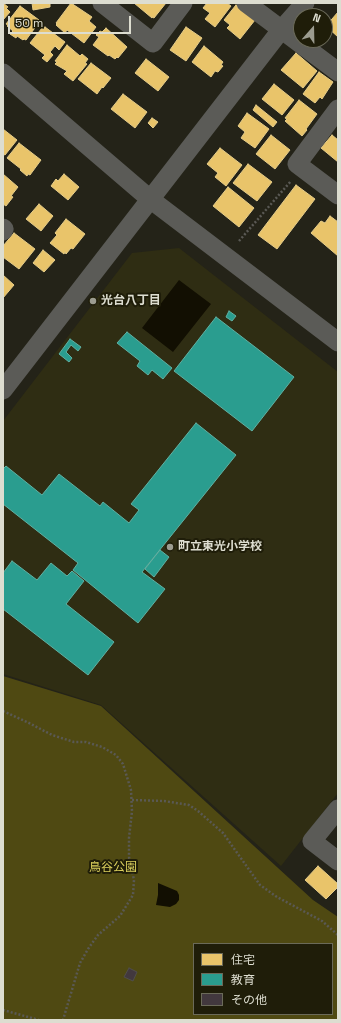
<!DOCTYPE html>
<meta charset="utf-8">
<style>
body{margin:0}
#map{position:relative;width:341px;height:1023px;overflow:hidden;background:#242318;font-family:"Space Grotesk","Noto Sans JP",sans-serif}
canvas{display:block}
.frame{position:absolute;inset:0;border:4px solid #ddddd0;pointer-events:none}
.legend{position:absolute;left:193px;top:943px;width:140px;height:72px;box-sizing:border-box;background:#1f1d09;border:1px solid #6b6a59;margin:0;padding:5px 7px;list-style:none;font-size:12px;color:#ddddd0}
.legend li{display:flex;align-items:center;gap:8px;height:20px}
.legend b{width:20px;border:1px solid #6b6a59}
.north{position:absolute;left:293px;top:8px;width:40px;height:40px;box-sizing:border-box;background:#1f1d09;border:1px solid #6b6a59;border-radius:50%;rotate:20deg;font-size:11px;font-weight:700;line-height:16px;text-align:center;color:#ddddd0}
.north::after{content:'';display:block;margin:auto;width:14px;height:18px;background:#9c9c90;clip-path:polygon(50% 0,100% 100%,50% 72%,0 100%)}
.scale{position:absolute;left:8px;top:16px;width:123px;height:18px;box-sizing:border-box;border:2px solid #ddddd0;border-top:0;padding-left:5px;font-size:12px;line-height:14px;white-space:nowrap;color:#ddddd0;-webkit-text-stroke:3px #1f1d09;paint-order:stroke}
</style>
<div id="map">
<canvas width="341" height="1023"></canvas>
<div class="frame"></div>
<ul class="legend">
<li><b style="height:11px;background:#e9c46a"></b>住宅</li>
<li><b style="height:11px;background:#2a9d8f"></b>教育</li>
<li><b style="height:11px;background:#42383e"></b>その他</li>
</ul>
<div class="north">N</div>
<div class="scale">50 m</div>
</div>
<script>
const ctx = document.querySelector('canvas').getContext('2d');
ctx.lineJoin = 'round';
function fillPath(path, color) { ctx.fillStyle = color; ctx.fill(path, 'evenodd'); }
const poly = rows => new Path2D(rows.map(r => 'M' + r).join(''));
function trace(path, color, width, dash) { ctx.strokeStyle = color; ctx.lineWidth = width; ctx.lineCap = dash ? 'butt' : 'round'; ctx.setLineDash(dash || []); ctx.stroke(path); }
function drawText(font, color, halo, rows, align = 'center') {
  ctx.font = font + ' "Space Grotesk","Noto Sans JP",sans-serif'; ctx.lineWidth = 4; ctx.setLineDash([]); ctx.textBaseline = 'middle'; ctx.strokeStyle = halo; ctx.fillStyle = color; for (const [text, x, y, turn = 0] of rows) {
    ctx.save(); ctx.translate(x, y); ctx.rotate((+turn || 0) * Math.PI / 180); ctx.textAlign = isNaN(turn) ? turn : align; if (halo) ctx.strokeText(text, 0, 0); ctx.fillText(text, 0, 0); ctx.restore();
  }
}
const built = poly([
 [179,248,338,372,338,793,281,866,101,705,3,674,3,421,132,253]
]);
const green = poly([
 [3,676,101,706,313,900,338,917,338,1020,3,1020],
 [194,944,332,944,332,1014,194,1014]
]);
const water = poly([
 [179,280,211,304,173,352,142,328],
 [158,883,177,891,179,895,179,900,176,904,170,907,156,905,158,895]
]);
const homes = poly([
 [3,3,8,7,6,8,10,12,3,20,3,3],
 [32,3,52,3,50,3,50,7,33,10,32,3],
 [71,3,92,17,89,21,96,27,84,43,67,30,65,33,56,25,57,24,56,23,71,3],
 [134,3,166,3,154,18,152,17,152,18,134,3],
 [207,3,227,3,231,6,215,27,205,19,210,13,203,8,207,3],
 [236,5,255,20,240,39,227,28,230,25,224,20,236,5],
 [20,6,39,20,36,24,37,25,26,40,24,39,23,40,17,36,16,38,10,34,13,31,7,26,8,25,6,24,20,6],
 [338,12,338,37,326,26,338,12],
 [45,27,65,42,59,50,55,46,50,52,53,55,47,62,42,58,45,55,30,43,42,28,43,30,45,27],
 [186,27,202,38,186,61,170,50,186,27],
 [106,28,127,47,118,58,117,57,115,59,109,55,108,56,93,45,99,37,96,35,100,31,102,32,106,28],
 [67,45,80,56,82,54,88,59,85,63,87,64,73,81,64,74,67,71,55,64,57,62,55,61,67,45],
 [204,46,223,62,221,65,223,66,218,72,215,71,211,77,192,62,204,46],
 [296,53,317,71,303,88,281,70,296,53],
 [146,59,169,77,158,91,135,73,146,59],
 [91,63,111,78,103,88,102,87,97,94,78,79,91,63],
 [319,72,333,82,322,99,320,97,315,103,303,94,319,72],
 [274,84,294,100,282,115,262,99,274,84],
 [123,94,147,112,135,128,111,109,123,94],
 [299,100,317,114,306,129,307,130,302,136,285,121,287,119,285,118,299,100],
 [256,105,277,122,273,127,253,110,256,105],
 [247,113,269,129,255,148,241,138,245,132,238,126,247,113],
 [152,118,158,122,153,128,148,123,152,118],
 [3,129,17,140,5,155,3,154,3,129],
 [271,135,290,150,275,169,256,154,271,135],
 [332,135,338,140,338,162,321,148,332,135],
 [19,143,41,160,30,175,28,174,27,176,20,170,21,169,7,158,19,143],
 [220,148,242,165,226,186,215,177,218,173,207,164,220,148],
 [248,164,272,182,257,201,233,183,248,164],
 [3,174,18,187,11,196,13,197,6,206,3,204,3,174],
 [64,174,79,187,68,200,51,186,56,179,58,181,64,174],
 [296,185,315,199,277,249,258,235,296,185],
 [228,187,254,208,239,227,213,206,228,187],
 [39,204,53,216,41,231,26,219,39,204],
 [330,216,338,222,338,256,311,233,321,221,325,223,330,216],
 [66,219,85,234,73,249,71,248,66,254,65,252,64,254,50,243,57,235,55,233,66,219],
 [14,233,35,249,19,269,3,257,3,246,14,233],
 [43,250,55,260,44,272,33,263,43,250],
 [3,275,14,285,3,298,3,275],
 [318,866,338,884,338,887,326,899,305,880,318,866]
]);
const schools = poly([
 [229,311,236,316,232,321,226,317,229,311],
 [216,317,294,377,252,431,174,371,216,317],
 [127,332,172,368,163,379,152,370,148,375,137,366,140,361,117,343,127,332],
 [70,339,81,347,78,351,71,345,66,352,72,358,69,362,59,354,70,339],
 [196,423,236,455,142,572,165,589,138,623,73,570,78,563,3,504,3,469,6,466,42,495,59,474,100,506,103,502,129,523,139,510,131,504,196,423],
 [160,550,169,557,154,577,145,569,160,550],
 [12,561,37,580,51,563,67,576,72,571,84,581,66,604,114,642,88,675,3,609,3,573,12,561]
]);
const building = poly([
 [129,968,137,972,133,981,124,977,129,968]
]);
const path = poly([
 [239,241,291,181],
 [3,711,29,723,52,735,74,742,86,742,102,747,116,755,123,764,131,790,132,811,129,838,129,857,134,880,133,895,120,916,98,935,88,949,80,963,63,1020],
 [132,800,164,801,189,805,198,811,223,833,260,885,277,897,322,921,338,935],
 [3,1010,39,1020]
]);
const minor = poly([
 [102,3,153,43,183,3],
 [246,3,338,72],
 [3,73,150,199,338,342],
 [338,109,297,164,338,195],
 [3,228,4,229,3,231],
 [3,390,281,30,305,3],
 [338,809,312,841,338,861]
]);
const markers = [
 [93,301,4,"#9c9c90"],
 [170,547,4,"#9c9c90"]
];
const poiNames = [
 ["光台八丁目",101,301],
 ["町立東光小学校",178,547]
];
const parkNames = [
 ["鳥谷公園",113,868]
];
fillPath(built, '#2f2d13');
fillPath(green, '#4f4912');
fillPath(water, '#120f02');
fillPath(homes, '#e9c46a');
trace(homes, '#e5cc89', 1);
fillPath(schools, '#2a9d8f');
trace(schools, '#60b0a2', 1);
fillPath(building, '#42383e');
trace(building, '#504e4b', 1);
trace(path, '#5a5954', 2.5, [2, 2]);
trace(minor, '#5b5b57', 19);
for (const [x, y, r, color] of markers) { const dot = new Path2D(); dot.arc(x, y, r, 0, 2 * Math.PI); ctx.fillStyle = color; ctx.fill(dot); trace(dot, '#1f1d09', 1.5); }
drawText('bold 12px', '#ddddd0', '#1f1d09', poiNames, 'left');
drawText('12px', '#dcd05d', '#1f1d09', parkNames);
</script>
